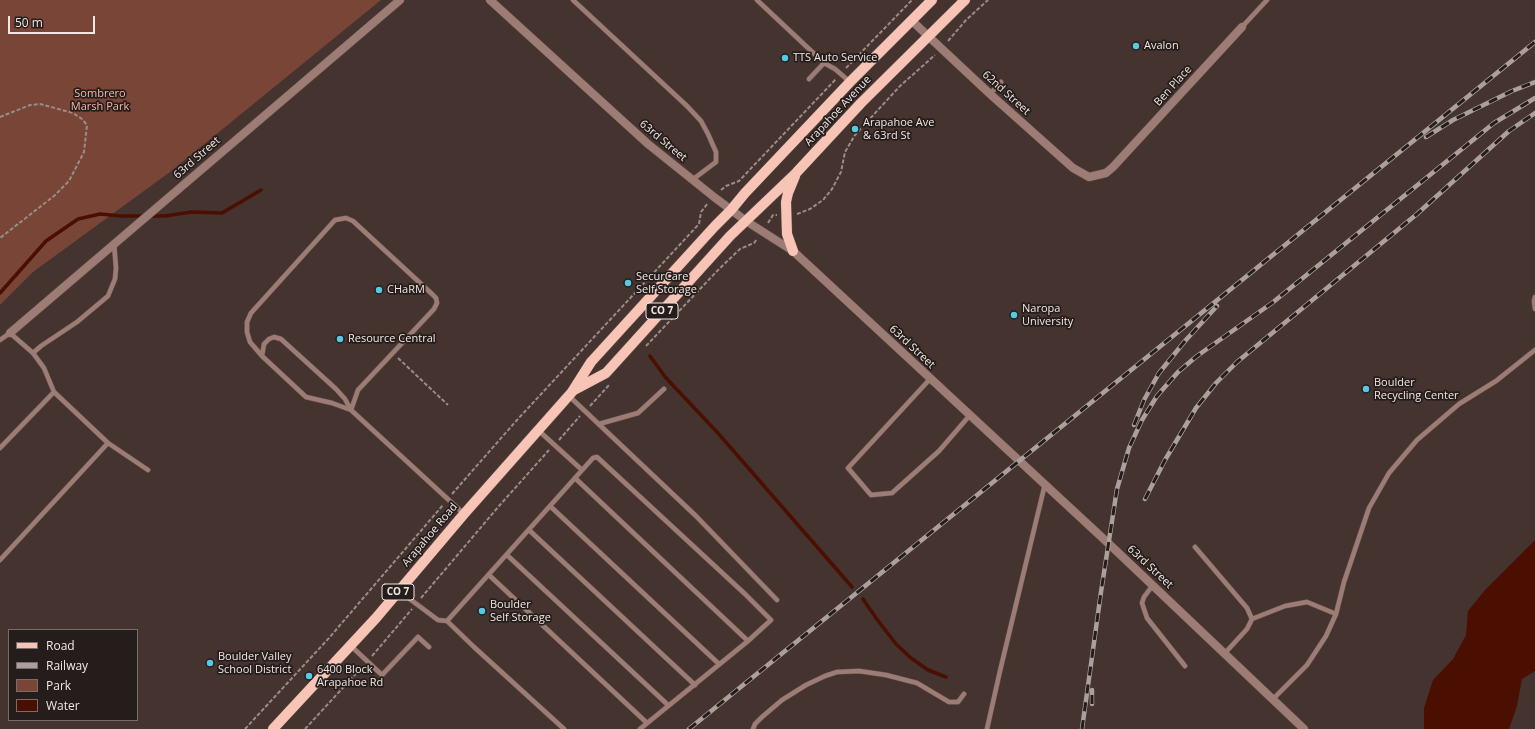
<!DOCTYPE html>
<style>
body{margin:0}
#map{position:relative;width:1535px;height:729px;overflow:hidden;background:#44332e;font-family:"Open Sans",sans-serif}
canvas{display:block}
.legend{position:absolute;left:8px;top:629px;width:130px;height:92px;box-sizing:border-box;background:#251d1b;border:1px solid #776d6b;margin:0;padding:5px 7px;list-style:none;font-size:12px;color:#f1e6e3}
.legend li{display:flex;align-items:center;gap:8px;height:20px}
.legend b{width:20px;border:1px solid #776d6b}
.scale{position:absolute;left:8px;top:16px;width:87px;height:18px;box-sizing:border-box;border:2px solid #f1e6e3;border-top:0;padding-left:5px;font-size:12px;line-height:14px;white-space:nowrap;color:#f1e6e3;-webkit-text-stroke:3px #251d1b;paint-order:stroke}
</style>
<div id="map">
<canvas width="1535" height="729"></canvas>
<ul class="legend">
<li><b style="height:5px;background:#f8c4b6"></b>Road</li>
<li><b style="height:5px;background:#ada09c"></b>Railway</li>
<li><b style="height:11px;background:#794537"></b>Park</li>
<li><b style="height:11px;background:#4b0f01"></b>Water</li>
</ul>
<div class="scale">50 m</div>
</div>
<script>
const ctx = document.querySelector('canvas').getContext('2d');
ctx.lineJoin = 'round';
function fillPath(path, color) { ctx.fillStyle = color; ctx.fill(path, 'evenodd'); }
const poly = rows => new Path2D(rows.map(r => 'M' + r).join(''));
function trace(path, color, width, dash) { ctx.strokeStyle = color; ctx.lineWidth = width; ctx.lineCap = dash ? 'butt' : 'round'; ctx.setLineDash(dash || []); ctx.stroke(path); }
function drawText(font, color, halo, rows, align = 'center') {
  ctx.font = font + ' "Open Sans",sans-serif'; ctx.lineWidth = 3.5; ctx.setLineDash([]); ctx.textBaseline = 'middle'; ctx.strokeStyle = halo; ctx.fillStyle = color; for (const [text, x, y, turn = 0] of rows) {
    ctx.save(); ctx.translate(x, y); ctx.rotate((+turn || 0) * Math.PI / 180); ctx.textAlign = isNaN(turn) ? turn : align; if (halo) ctx.strokeText(text, 0, 0); ctx.fillText(text, 0, 0); ctx.restore();
  }
}
const green = poly([
 [0,0,381,0,170,172,33,272,0,305]
]);
const water = poly([
 [1535,540,1535,671,1522,679,1517,706,1509,729,1424,729,1424,708,1433,680,1453,659,1466,635,1468,611,1485,590]
]);
const stream = poly([
 [0,293,46,241,78,219,100,214,121,216,165,216,191,212,222,213,261,190],
 [650,356,666,378,717,432,852,587],
 [863,599,876,618,896,644,911,658,928,670,946,677]
]);
const path = poly([
 [948,41,966,20,988,0],
 [846,68,912,0],
 [0,117,30,105,40,104,73,113,82,119,87,125,84,152,69,181,54,196,0,238],
 [721,190,726,186,739,181,836,79],
 [797,214,810,209,823,200,832,189,841,172,845,152,855,135,900,86,935,55],
 [768,223,773,215,777,215],
 [646,346,719,269,740,249,754,243,757,239],
 [398,358,448,405],
 [590,406,610,384],
 [559,440,580,416],
 [452,494,517,420,699,224,701,212,708,203],
 [421,598,499,506,549,450],
 [372,656,412,609],
 [245,729,329,638,443,505],
 [305,729,362,667]
]);
const service = poly([
 [573,0,687,106,701,121,708,134,716,152,716,162,692,180],
 [757,0,824,63],
 [1242,27,1267,0],
 [809,79,824,63,835,69,850,82],
 [990,94,1001,82],
 [1535,297,1534,301,1535,309],
 [0,340,10,333,33,353,44,368,54,392],
 [33,353,41,346,77,322,108,296,115,279,116,268,114,243],
 [262,356,264,344,269,339,274,337,281,339,336,389,345,399,351,410],
 [930,379,848,468,871,495,892,493,939,451,970,415],
 [569,396,696,516,777,600],
 [351,410,358,390,434,309,437,303,436,298,432,294,353,221,346,218,335,220,251,313,247,322,247,332,250,342,262,356,306,397,332,403,351,410,464,514],
 [599,424,638,413,664,389],
 [538,430,582,470],
 [108,443,148,470],
 [0,448,54,392,108,443,0,560],
 [575,478,748,641],
 [550,506,719,664],
 [529,530,695,685],
 [1195,547,1247,608,1252,619,1247,629,1225,653],
 [507,555,668,705],
 [489,575,647,723],
 [1153,585,1144,597,1142,603,1147,618,1185,666],
 [399,591,438,620,447,621,474,647,564,729],
 [1252,619,1285,606,1307,602,1336,614],
 [447,621,575,478,593,458,597,457,745,594,771,620,748,641,640,729],
 [351,646,382,675,418,637,429,647],
 [1273,699,1307,665,1326,636,1336,614,1344,582,1369,508,1389,473,1417,440,1459,404,1496,381,1535,350],
 [753,729,755,724,762,717,782,700,806,685,825,676,837,672,859,671,886,675,917,683,949,702,958,702,964,694],
 [987,729,1000,671,1045,484]
]);
const minor = poly([
 [490,0,648,144,714,197,746,221],
 [911,20,990,94,1073,168,1089,177,1106,173,1113,167,1242,27],
 [10,333,400,0]
]);
const tertiary = poly([
 [746,221,793,251,1108,543,1304,729]
]);
const primary = poly([
 [793,251,787,234,786,202,788,193,795,176],
 [574,390,606,373,730,236,796,173,861,103,965,0],
 [273,729,376,618,464,514,572,392,591,362,715,226,731,210,745,193,850,82,932,0]
]);
const rail = poly([
 [1426,137,1453,120,1512,91,1535,82],
 [1134,425,1144,400,1159,373,1185,341,1217,306],
 [1145,499,1165,460,1196,408,1216,383,1237,362,1417,214,1509,131,1535,113],
 [1092,704,1092,690],
 [689,729,1535,42],
 [1082,729,1101,592,1117,489,1129,448,1142,420,1157,396,1178,372,1197,356,1272,303,1494,123,1535,98]
]);
const markers = [
 [1136,46,4,"#58c9e3"],
 [785,58,4,"#58c9e3"],
 [855,129,4,"#58c9e3"],
 [628,283,4,"#58c9e3"],
 [379,290,4,"#58c9e3"],
 [1014,315,4,"#58c9e3"],
 [340,339,4,"#58c9e3"],
 [1366,389,4,"#58c9e3"],
 [482,611,4,"#58c9e3"],
 [210,663,4,"#58c9e3"],
 [309,676,4,"#58c9e3"]
];
const shields = [
 [662,311,32],
 [398,592,32]
];
const shieldNames = [
 ["CO 7",662,311],
 ["CO 7",398,592]
];
const poiNames = [
 ["Avalon",1144,46],
 ["TTS Auto Service",793,58],
 ["Arapahoe Ave",863,123],
 ["& 63rd St",863,136],
 ["SecurCare",636,277],
 ["Self Storage",636,290],
 ["CHaRM",387,290],
 ["Naropa",1022,309],
 ["University",1022,322],
 ["Resource Central",348,339],
 ["Boulder",1374,383],
 ["Recycling Center",1374,396],
 ["Boulder",490,605],
 ["Self Storage",490,618],
 ["Boulder Valley",218,657],
 ["School District",218,670],
 ["6400 Block",317,670],
 ["Arapahoe Rd",317,683]
];
const streetNames = [
 ["Ben Place",1173,86,-48],
 ["62nd Street",1006,93,42],
 ["Arapahoe Avenue",838,111,-47],
 ["63rd Street",663,141,40],
 ["63rd Street",197,158,-41],
 ["63rd Street",912,347,43],
 ["Arapahoe Road",430,535,-50],
 ["63rd Street",1150,567,43]
];
const parkNames = [
 ["Sombrero",100,94],
 ["Marsh Park",100,107]
];
fillPath(green, '#794537');
fillPath(water, '#4b0f01');
trace(stream, '#4b0f01', 3.5);
trace(service, '#60504b', 5.5);
trace(minor, '#60504b', 9);
trace(tertiary, '#60504b', 9);
trace(primary, '#60504b', 11);
trace(path, '#9a8c88', 2, [4, 2]);
trace(service, '#9c7c74', 4.5);
trace(minor, '#9c7c74', 8);
trace(tertiary, '#9c7c74', 8);
trace(primary, '#f8c4b6', 10);
trace(rail, '#ada09c', 4.5);
trace(rail, '#251d1b', 3, [9]);
for (const [x, y, r, color] of markers) { const dot = new Path2D(); dot.arc(x, y, r, 0, 2 * Math.PI); ctx.fillStyle = color; ctx.fill(dot); trace(dot, '#251d1b', 1.5); }
for (const [x, y, w] of shields) { const box = new Path2D(); box.roundRect(x - w / 2, y - 8, w, 16, 3); ctx.fillStyle = '#251d1b'; ctx.fill(box); trace(box, '#f1e6e3', 1); }
drawText('bold 10px', '#f1e6e3', null, shieldNames);
drawText('11px', '#f1e6e3', '#251d1b', poiNames, 'left');
drawText('11px', '#f1e6e3', '#251d1b', streetNames);
drawText('11px', '#f3b7a7', '#251d1b', parkNames);
</script>
